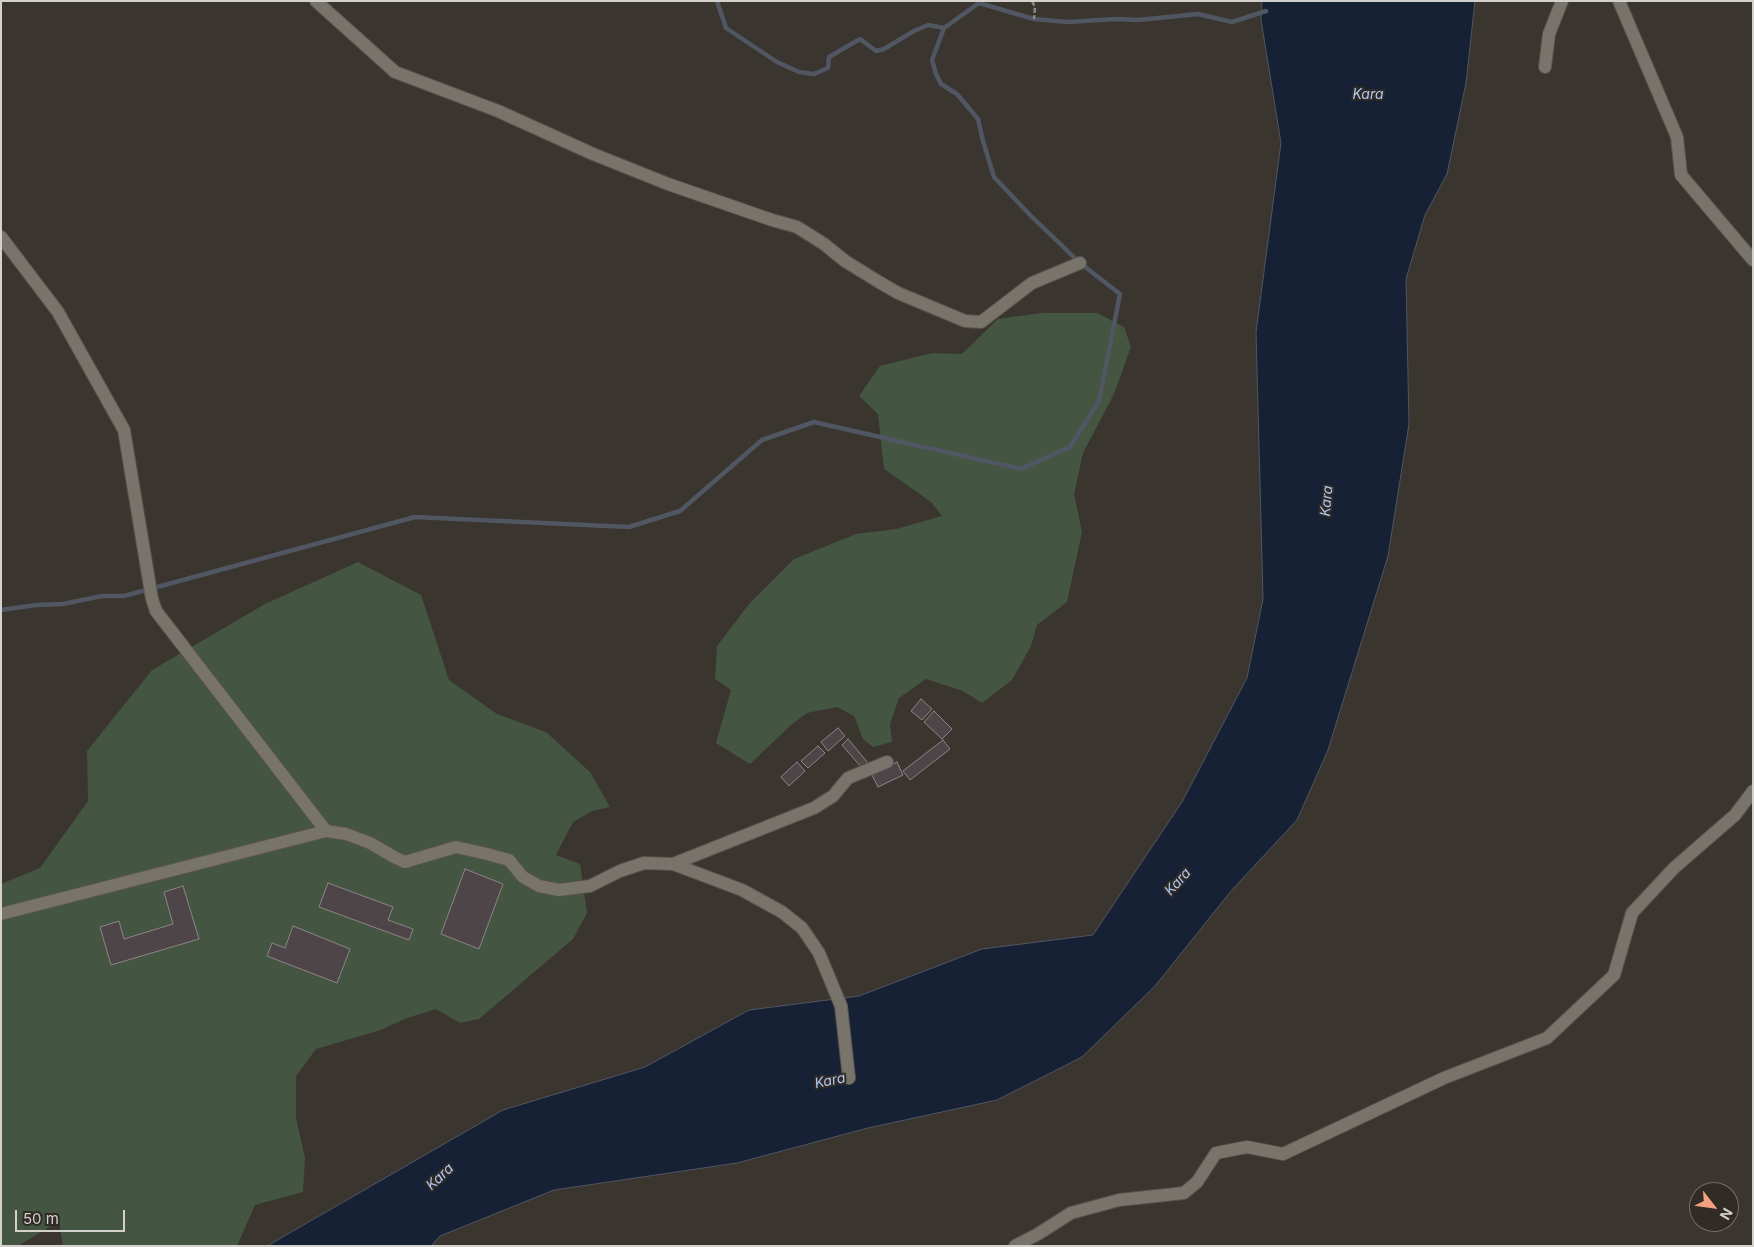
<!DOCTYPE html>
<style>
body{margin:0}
#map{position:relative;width:1754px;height:1247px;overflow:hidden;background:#3a352f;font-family:Inter,sans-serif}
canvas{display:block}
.frame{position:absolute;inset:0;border:2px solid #d4d0cc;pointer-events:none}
.north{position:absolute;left:1689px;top:1182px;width:50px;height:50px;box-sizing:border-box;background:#302b25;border:1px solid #726d68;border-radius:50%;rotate:120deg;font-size:14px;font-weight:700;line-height:20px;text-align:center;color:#d4d0cc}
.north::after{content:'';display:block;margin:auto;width:18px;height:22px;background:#f2a07e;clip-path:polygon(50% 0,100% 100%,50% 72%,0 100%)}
.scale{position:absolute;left:15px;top:1210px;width:110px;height:22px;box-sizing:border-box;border:2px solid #d4d0cc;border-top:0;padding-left:6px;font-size:15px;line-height:18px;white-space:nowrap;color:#d4d0cc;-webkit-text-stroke:4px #302b25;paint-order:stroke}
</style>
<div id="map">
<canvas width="1754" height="1247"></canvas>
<div class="frame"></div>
<div class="north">N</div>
<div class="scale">50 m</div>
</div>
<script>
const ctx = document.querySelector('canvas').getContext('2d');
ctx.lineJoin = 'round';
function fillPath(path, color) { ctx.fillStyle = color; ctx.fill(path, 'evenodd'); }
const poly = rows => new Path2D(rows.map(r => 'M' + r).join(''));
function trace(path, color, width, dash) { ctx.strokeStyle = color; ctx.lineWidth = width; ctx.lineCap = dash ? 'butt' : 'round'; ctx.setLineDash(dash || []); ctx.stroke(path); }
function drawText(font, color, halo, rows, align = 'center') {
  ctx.font = font + ' Inter,sans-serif'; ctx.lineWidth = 4; ctx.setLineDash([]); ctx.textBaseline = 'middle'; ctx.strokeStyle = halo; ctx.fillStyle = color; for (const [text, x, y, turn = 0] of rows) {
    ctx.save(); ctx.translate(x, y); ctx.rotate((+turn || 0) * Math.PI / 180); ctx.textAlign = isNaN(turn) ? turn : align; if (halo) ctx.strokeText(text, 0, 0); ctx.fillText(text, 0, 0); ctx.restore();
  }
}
const green = poly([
 [1041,313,1097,313,1124,327,1131,347,1114,394,1083,453,1074,494,1082,532,1067,602,1037,625,1031,646,1012,680,982,703,963,691,926,679,899,698,890,724,892,742,873,747,863,739,854,716,837,707,807,713,790,726,750,764,716,743,731,690,715,679,717,646,749,604,794,559,856,534,896,529,942,516,931,502,884,469,878,414,859,396,880,366,932,353,962,354,998,319],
 [358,562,421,595,449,680,497,714,546,732,590,772,610,807,592,811,573,822,556,855,580,864,587,913,573,939,479,1019,460,1023,436,1009,407,1018,381,1030,316,1049,296,1076,296,1118,305,1158,303,1192,255,1205,237,1246,63,1246,59,1221,18,1246,1,1246,1,884,40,868,88,801,87,751,152,670,265,604]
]);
const water = poly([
 [1262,1,1475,1,1466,83,1447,174,1425,215,1406,279,1409,424,1388,556,1328,750,1297,820,1231,891,1155,986,1082,1057,997,1100,868,1128,737,1163,554,1190,440,1236,431,1246,267,1246,503,1110,645,1067,749,1010,859,996,982,949,1093,935,1182,802,1247,678,1263,599,1256,332,1281,143,1261,20,1262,1]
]);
const stream = poly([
 [717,1,726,28,777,62,799,72,814,74,828,68,829,57,860,39,876,51,884,49,914,31,928,25,944,28],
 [1,610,36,605,63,604,102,596,124,596,415,517,629,527,680,511,762,440,814,422,1021,469,1070,447,1099,401,1120,294,1080,263,1030,215,994,177,983,141,978,119,957,94,941,84,936,74,932,60,944,28,979,3,1034,19,1068,22,1115,19,1138,20,1198,14,1232,22,1266,11]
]);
const building = poly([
 [921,699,932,709,922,720,911,711,921,699],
 [934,711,952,729,942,739,924,722,934,711],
 [838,728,845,736,828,751,821,742,838,728],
 [848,739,868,763,862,768,842,745,848,739],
 [943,740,950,749,910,780,903,771,943,740],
 [818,746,825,753,808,768,801,761,818,746],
 [797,762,805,771,789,786,781,777,797,762],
 [897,762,903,775,878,787,872,775,897,762],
 [465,869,503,884,479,949,441,934,465,869],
 [328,883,393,907,388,920,413,929,409,940,319,907,328,883],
 [183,886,199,939,111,965,100,927,119,921,124,939,173,924,164,892,183,886],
 [293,926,350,949,337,983,267,956,272,943,285,948,293,926]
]);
const path = poly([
 [1032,1,1035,7,1034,19]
]);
const minor = poly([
 [316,1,395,72,498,111,593,154,668,184,772,220,797,227,824,244,845,261,879,282,898,293,965,321,981,322,1032,283,1080,263],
 [1619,1,1677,137,1681,175,1753,260],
 [1545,67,1549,34,1562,1],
 [1,237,58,312,124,430,152,599,156,611,326,831],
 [673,864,814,808,833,796,848,778,887,762],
 [1,914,326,831,346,834,370,843,394,857,405,862,456,847,487,854,509,860,523,877,539,886,559,890,590,886,620,871,644,863,673,864,742,890,782,912,802,928,819,953,841,1006,849,1078],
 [1015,1246,1038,1234,1071,1213,1119,1200,1184,1193,1197,1182,1216,1153,1247,1147,1283,1154,1444,1078,1547,1038,1614,975,1632,913,1674,868,1735,815,1753,791]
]);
const waterNames = [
 ["Kara",1368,95],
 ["Kara",1327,501,-85],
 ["Kara",1178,882,-48],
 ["Kara",830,1081,-12],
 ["Kara",440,1177,-43]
];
fillPath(green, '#445542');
fillPath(water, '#172135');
trace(water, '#505662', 1);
trace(stream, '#505662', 4.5);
fillPath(building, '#4e4549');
trace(building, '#8e8488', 1);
trace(minor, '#57534d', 14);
trace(path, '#8e8a85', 2.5, [5, 2.5]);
trace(minor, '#78736b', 12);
drawText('italic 14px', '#afc7f6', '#302b25', waterNames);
</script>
